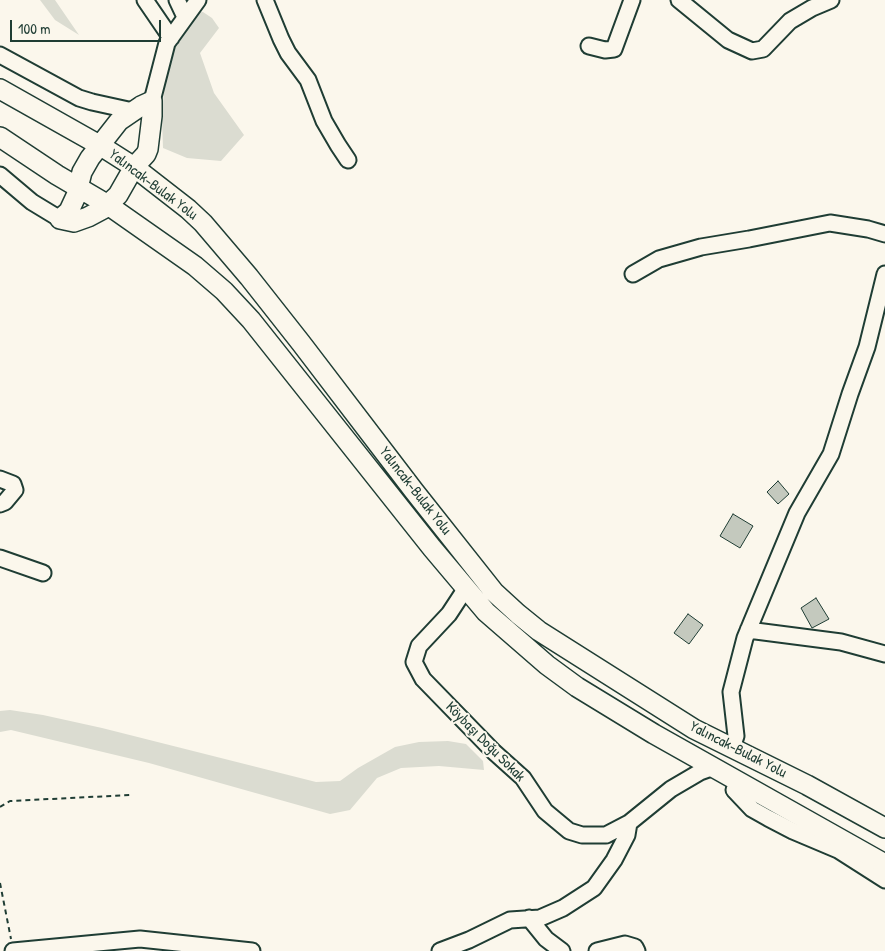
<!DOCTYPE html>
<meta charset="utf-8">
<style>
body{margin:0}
#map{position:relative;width:885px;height:951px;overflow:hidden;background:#fbf7ec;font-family:"Patrick Hand",sans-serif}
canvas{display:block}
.scale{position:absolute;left:10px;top:20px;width:151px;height:22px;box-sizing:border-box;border:2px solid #1f3d34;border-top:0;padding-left:6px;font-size:15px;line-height:18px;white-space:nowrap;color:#1f3d34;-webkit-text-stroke:4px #fbf7ec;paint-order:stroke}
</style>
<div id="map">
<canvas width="885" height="951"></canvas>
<div class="scale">100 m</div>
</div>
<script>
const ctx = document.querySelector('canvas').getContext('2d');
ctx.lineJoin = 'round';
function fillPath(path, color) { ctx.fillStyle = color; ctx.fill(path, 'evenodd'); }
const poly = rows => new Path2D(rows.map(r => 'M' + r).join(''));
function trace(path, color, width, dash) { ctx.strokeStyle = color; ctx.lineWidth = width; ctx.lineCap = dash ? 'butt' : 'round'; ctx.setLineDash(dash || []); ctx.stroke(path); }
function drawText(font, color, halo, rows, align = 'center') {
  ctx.font = font + ' "Patrick Hand",sans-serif'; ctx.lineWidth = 4; ctx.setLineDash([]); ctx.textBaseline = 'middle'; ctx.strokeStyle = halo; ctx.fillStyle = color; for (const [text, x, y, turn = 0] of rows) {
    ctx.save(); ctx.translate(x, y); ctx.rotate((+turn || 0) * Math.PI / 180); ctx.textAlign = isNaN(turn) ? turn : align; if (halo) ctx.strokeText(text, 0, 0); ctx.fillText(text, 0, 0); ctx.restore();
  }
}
const green = poly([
 [40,0,55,0,79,35,55,20],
 [203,12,212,18,219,28,200,53,214,93,244,135,221,161,187,158,163,148,162,119,165,74,171,52,191,13],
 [10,710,43,715,102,728,316,782,340,781,358,768,395,747,419,742,448,741,466,744,483,761,484,770,439,766,401,768,377,778,350,810,330,814,149,763,11,730,0,732,0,711]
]);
const building = poly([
 [778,481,789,494,778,504,767,492,778,481],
 [733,514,753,526,740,548,720,536,733,514],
 [816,598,829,619,812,628,801,608,816,598],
 [688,614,703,625,689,644,674,633,688,614]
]);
const path = poly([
 [0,807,10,801,131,795],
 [0,883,11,939]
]);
const minor = poly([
 [145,0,171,38],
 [177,0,185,17],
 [265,0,281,39,288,53,308,80,324,121,338,145,348,160],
 [679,0,728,40,752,51,763,49,790,21,812,8,831,0],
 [589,46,605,50,614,49,632,0],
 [0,55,79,98,92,102,133,111],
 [152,101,167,43,198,0],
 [0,175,32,202,60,219],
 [633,274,659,259,701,247,749,239,830,223,868,229,885,234],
 [0,479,13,484,15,490,5,502,0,504],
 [0,558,43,573],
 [466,588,449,614,419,646,414,662,423,679,494,752,523,778,545,811,569,831,582,835,606,835,629,823,671,789,700,772,714,767],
 [748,630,841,642,885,654],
 [732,748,736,736,731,692,745,638,797,513,831,454,850,394,867,347,885,274],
 [734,790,752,809,768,818,793,831,838,850,885,880],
 [529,918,546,939,562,951],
 [13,951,140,939,252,951],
 [440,951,469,940,510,920,540,918,563,908,594,888,614,860,627,835,629,823],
 [597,951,625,944,635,947,637,951]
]);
const major = poly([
 [0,89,101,146,134,167,188,209,203,223,249,277,301,343,414,491,494,592,518,614,539,631,694,729,807,785,885,828],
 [152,101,152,116,148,149,146,154,134,167,118,195,103,209,88,217,74,222,60,219,69,211,76,196,82,172,90,158,119,121,141,106,152,101],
 [0,137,57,175,108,205,195,266,224,291,251,320,432,548,486,612,547,665,577,687,654,734,885,864]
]);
const streetNames = [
 ["Yalıncak-Bulak Yolu",153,185,37],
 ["Yalıncak-Bulak Yolu",415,491,52],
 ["Köybaşı Doğu Sokak",485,742,45],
 ["Yalıncak-Bulak Yolu",738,750,27]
];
fillPath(green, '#dbdcd1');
fillPath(building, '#c4c9be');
trace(building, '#1f3d34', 1);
trace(minor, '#1f3d34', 19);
trace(major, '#1f3d34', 22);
trace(path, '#1f3d34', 2, [5, 4]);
trace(minor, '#fbf7ec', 15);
trace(major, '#fbf7ec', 19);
drawText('15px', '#1f3d34', '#fbf7ec', streetNames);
</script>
